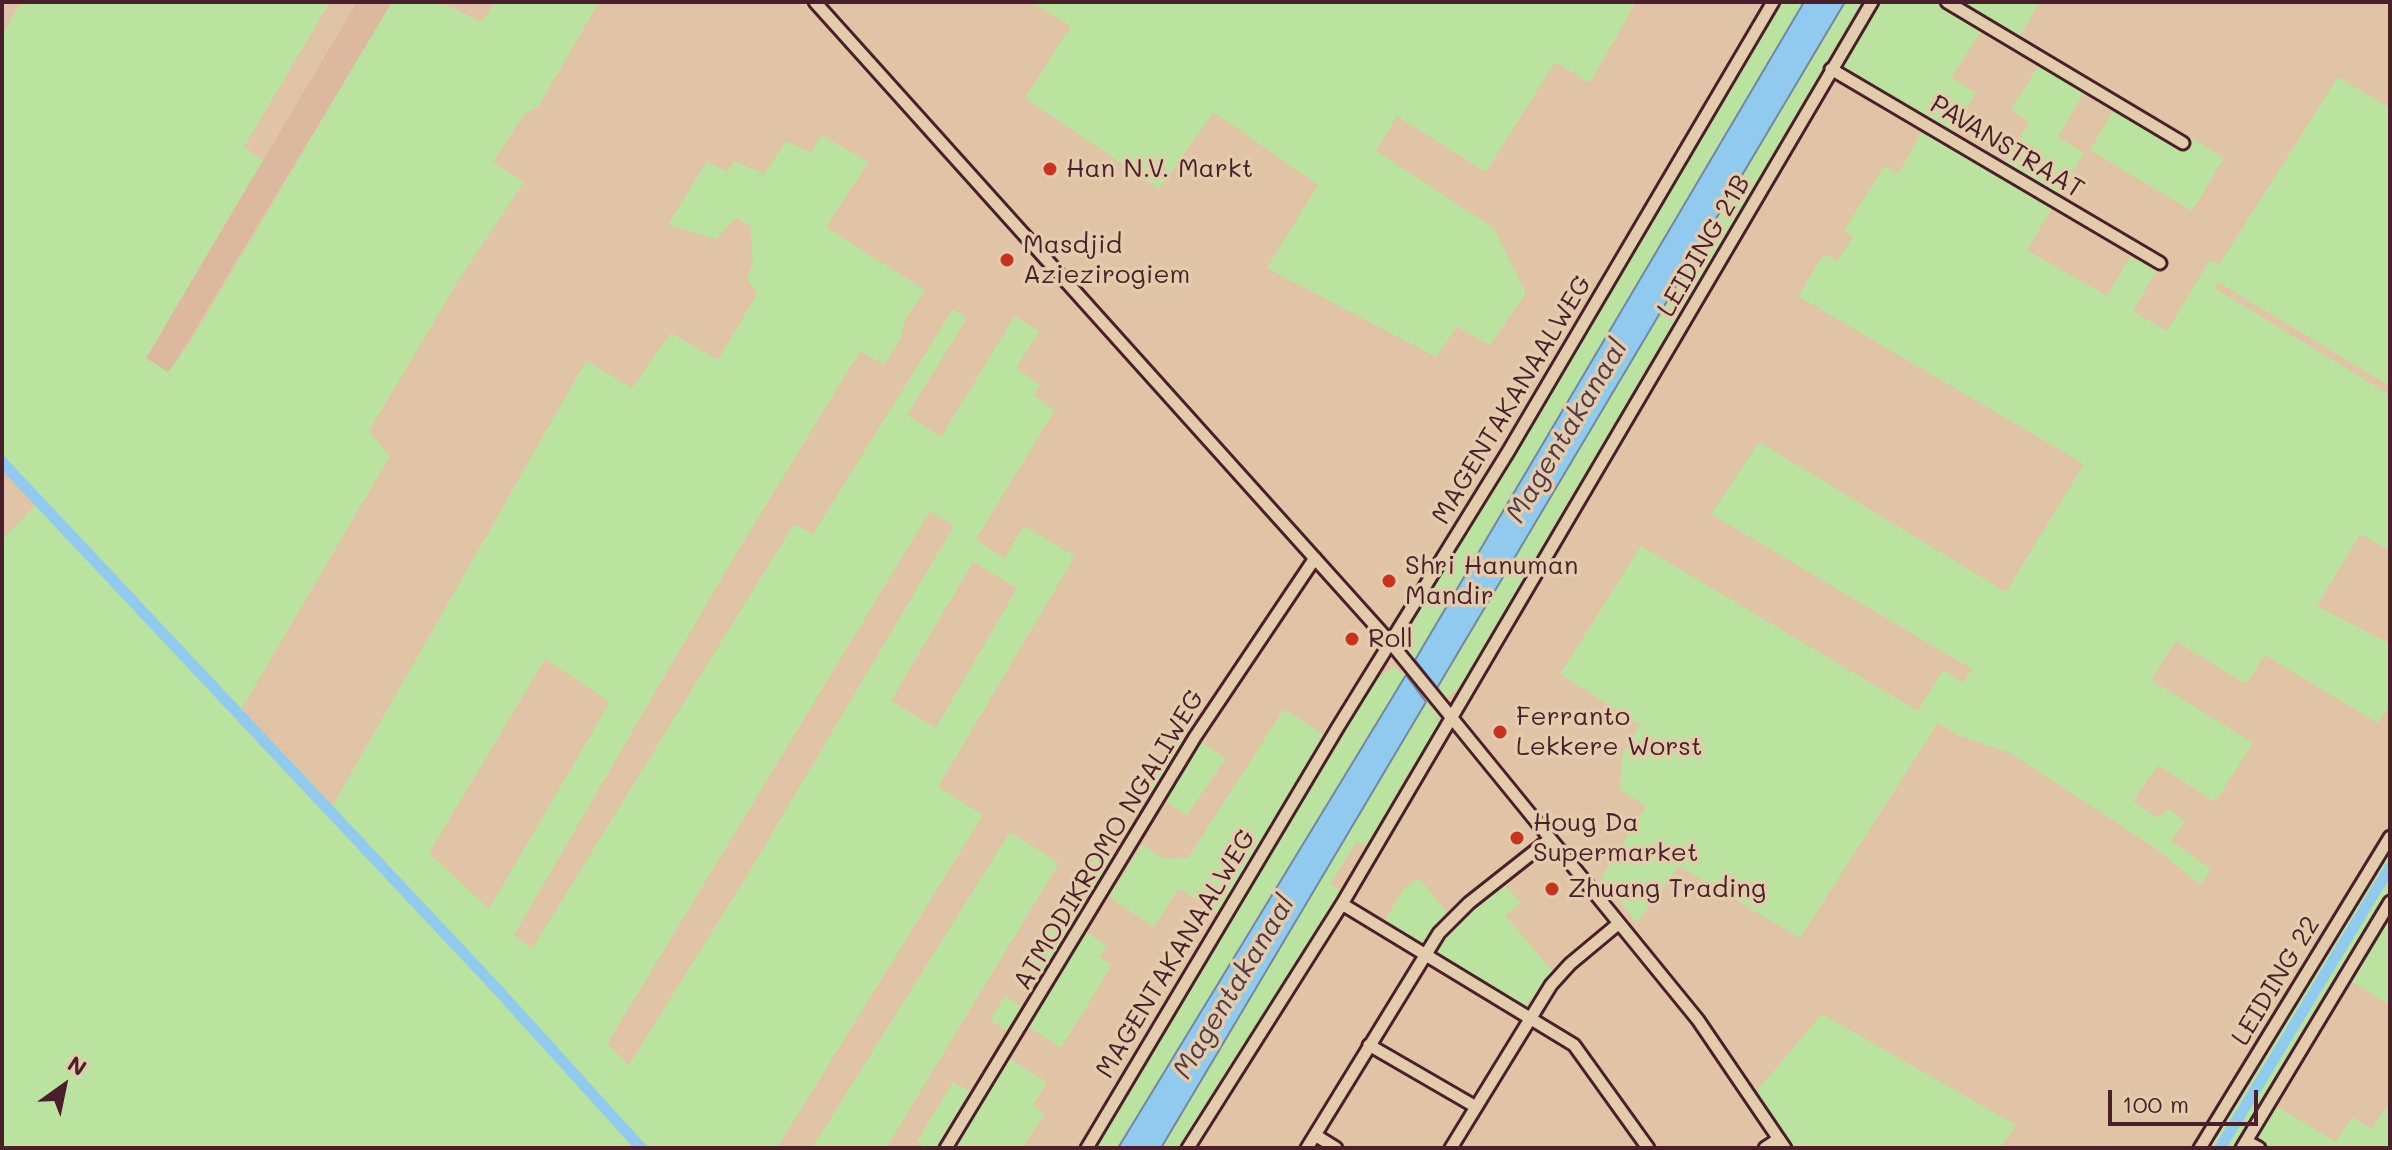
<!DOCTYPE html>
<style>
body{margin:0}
#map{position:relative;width:2392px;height:1150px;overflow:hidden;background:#e1c4a6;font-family:Mali,sans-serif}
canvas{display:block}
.frame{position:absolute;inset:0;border:4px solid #4a1f2b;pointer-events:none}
.north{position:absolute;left:24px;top:1046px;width:80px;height:80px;-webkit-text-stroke:6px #e2ccab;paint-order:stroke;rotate:33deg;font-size:22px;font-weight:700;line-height:32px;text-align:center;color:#4a1f2b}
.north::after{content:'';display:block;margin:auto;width:28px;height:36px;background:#4a1f2b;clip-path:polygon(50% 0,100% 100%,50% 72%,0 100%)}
.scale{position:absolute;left:2108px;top:1090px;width:150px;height:36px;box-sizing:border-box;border:4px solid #4a1f2b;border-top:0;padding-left:10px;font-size:24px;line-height:28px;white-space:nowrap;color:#4a1f2b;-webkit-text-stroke:6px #e2ccab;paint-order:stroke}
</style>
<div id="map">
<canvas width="2392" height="1150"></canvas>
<div class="frame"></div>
<div class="north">N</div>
<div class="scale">100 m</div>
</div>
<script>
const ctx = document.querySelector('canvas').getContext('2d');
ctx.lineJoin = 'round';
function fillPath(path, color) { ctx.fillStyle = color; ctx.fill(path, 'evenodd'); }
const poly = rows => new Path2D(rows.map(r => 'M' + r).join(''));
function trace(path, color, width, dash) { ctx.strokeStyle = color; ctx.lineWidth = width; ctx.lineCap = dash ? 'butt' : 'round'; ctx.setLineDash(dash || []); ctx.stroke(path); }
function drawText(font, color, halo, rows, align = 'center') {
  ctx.font = font + ' Mali,sans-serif'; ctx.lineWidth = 7; ctx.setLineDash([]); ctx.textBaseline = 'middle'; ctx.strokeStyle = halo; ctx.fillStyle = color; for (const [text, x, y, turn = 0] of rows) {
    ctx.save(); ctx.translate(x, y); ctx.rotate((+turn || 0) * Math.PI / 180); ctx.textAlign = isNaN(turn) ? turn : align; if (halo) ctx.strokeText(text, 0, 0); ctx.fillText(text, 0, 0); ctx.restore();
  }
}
const built = poly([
 [357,2,392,2,169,373,146,358]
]);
const green = poly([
 [21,2,330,2,244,147,263,160,146,358,168,372,190,342,392,2,440,2,482,22,495,2,599,2,538,107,525,113,493,162,524,182,458,281,369,431,390,456,238,715,329,812,586,361,632,388,671,333,718,360,757,294,747,277,753,264,750,225,735,218,716,239,668,225,707,161,727,172,734,161,764,174,786,141,811,153,821,135,869,162,826,227,925,290,906,318,900,340,884,365,860,351,728,567,514,935,532,949,794,524,813,534,953,309,967,318,907,415,941,437,1015,316,1039,331,1016,368,1040,385,1034,396,1055,410,976,539,1004,559,1024,526,1075,556,938,787,983,815,777,1148,2,1148,2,540,39,501,2,462,2,35],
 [930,511,954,526,748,874,629,1065,607,1044],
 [973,562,1017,588,936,728,891,701],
 [545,659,610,702,489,909,429,853],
 [1031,2,1636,2,1590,83,1555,62,1486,172,1397,116,1376,151,1494,228,1526,293,1490,345,1457,327,1436,357,1267,268,1318,185,1224,119,1213,113,1159,189,1025,98,1071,26],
 [1783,2,1804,2,1415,660,1405,648,1415,618],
 [1845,2,1866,2,1463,685,1446,698,1437,688],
 [1876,2,1942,2,1984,27,1951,78,1976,93,1950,136,1839,69,1839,65],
 [1952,2,2040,2,2017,41],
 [2040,63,2085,91,2058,137,2084,153,2057,199,2003,166,2029,122,2011,110],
 [2338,77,2390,108,2390,386,2218,282,2214,288,2390,395,2390,551,2360,534,2317,606,2390,644,2390,704,2378,723,2265,655,2246,684,2176,641,2151,680,2253,743,2215,802,2158,765,2133,801,2158,818,2168,809,2185,821,2171,841,2211,869,2200,885,2157,849,2010,753,1960,736,1938,723,1800,938,1679,866,1637,923,1601,878,1646,806,1619,789,1623,752,1640,725,1560,674,1641,546,1918,711,1943,670,1963,683,1972,669,1711,514,1759,442,2006,592,2084,464,1798,296,1824,254,1837,261,1853,237,1844,231,1884,166,1898,174,1925,127,2054,205,2027,250,2107,296,2130,257,2138,261,2142,255,2160,265,2133,311,2167,331,2210,260,2219,265],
 [2115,108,2164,137,2171,126,2224,158,2192,211,2090,150],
 [1393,667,1406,675,1118,1148,1092,1148,1374,682],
 [1426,702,1439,717,1438,728,1366,846,1357,841,1330,884,1342,891,1182,1148,1161,1148],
 [1284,709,1326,736,1217,913,1179,888,1154,927,1109,897,1142,844,1163,859,1188,858],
 [1176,741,1198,741,1226,758,1187,815,1152,793,1151,783],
 [1010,832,1059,863,886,1148,812,1148],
 [2390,844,2390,888,2236,1148,2204,1148],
 [1098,851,1121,865,1100,899,1073,882,1078,874,1082,877],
 [1419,878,1450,916,1420,944,1382,925,1404,888],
 [1503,882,1521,903,1505,915,1555,974,1524,1007,1434,951,1451,924],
 [1060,903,1087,919,1049,979,1025,962],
 [2389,914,2390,915,2390,1005,2349,980],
 [1086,932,1107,946,1100,957,1112,965,1061,1048,1027,1026],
 [1005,996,1028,1011,1013,1035,990,1020],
 [1822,1014,2016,1125,2000,1148,1792,1148,1755,1093],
 [1008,1058,1047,1082,1033,1105,1045,1114,1022,1148,952,1148],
 [953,1082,976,1095,946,1148,927,1148,917,1141],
 [2390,1100,2390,1148,2274,1148,2257,1138,2276,1106,2336,1142,2352,1117,2372,1129]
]);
const water = poly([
 [1804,2,1845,2,1437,688,1415,660,1804,2],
 [1406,675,1426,702,1161,1148,1118,1148,1406,675]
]);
const canal = poly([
 [2,462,498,990,641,1148],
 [2220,1148,2390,867]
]);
const minor = poly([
 [815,2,1390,642,1698,1020,1785,1148],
 [1947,2,2183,143],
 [1831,69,2160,263],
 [1342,904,1574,1045,1648,1148],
 [1369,1045,1476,1107],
 [1315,1135,1336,1148],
 [2246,1141,2259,1148],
 [946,1148,1195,737,1315,558],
 [1087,1148,1338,727,1508,452,1773,2],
 [1188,1148,1342,904,1872,2],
 [1307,1148,1439,933,1469,903,1550,839],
 [1451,1148,1551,985,1570,964,1618,924],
 [1765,1148,1779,1139],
 [2200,1148,2390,837],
 [2242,1148,2390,902]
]);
const markers = [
 [1050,169,8,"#c8321e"],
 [1007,260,8,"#c8321e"],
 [1389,581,8,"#c8321e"],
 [1352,639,8,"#c8321e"],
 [1500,732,8,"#c8321e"],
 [1517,838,8,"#c8321e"],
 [1552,889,8,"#c8321e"]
];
const streetNames = [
 ["PAVANSTRAAT",2007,147,31],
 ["LEIDING 21B",1704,246,-60],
 ["MAGENTAKANAALWEG",1512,400,-59],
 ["ATMODIKROMO NGALIWEG",1109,840,-59],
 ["MAGENTAKANAALWEG",1176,954,-59],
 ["LEIDING 22",2276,981,-59]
];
const poiNames = [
 ["Han N.V. Markt",1066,169],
 ["Masdjid",1023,245],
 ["Aziezirogiem",1023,275],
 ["Shri Hanuman",1405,566],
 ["Mandir",1405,596],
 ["Roll",1368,639],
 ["Ferranto",1516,717],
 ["Lekkere Worst",1516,747],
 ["Houg Da",1533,823],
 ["Supermarket",1533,853],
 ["Zhuang Trading",1568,889]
];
const waterNames = [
 ["Magentakanaal",1567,431,-59],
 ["Magentakanaal",1234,987,-59]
];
fillPath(built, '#dcb89e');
fillPath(green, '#b9e39f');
fillPath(water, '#90caef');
trace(water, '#7486a1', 2);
trace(canal, '#90caef', 11);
trace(minor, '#4a1f2b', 17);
trace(minor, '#e2ccab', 11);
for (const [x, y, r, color] of markers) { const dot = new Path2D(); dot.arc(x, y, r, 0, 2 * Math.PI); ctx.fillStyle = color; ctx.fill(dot); trace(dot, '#e2ccab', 3); }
drawText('26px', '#4a1f2b', '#e2ccab', streetNames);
drawText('26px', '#4a1f2b', '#e2ccab', poiNames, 'left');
drawText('italic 28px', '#543948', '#e2ccab', waterNames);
</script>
